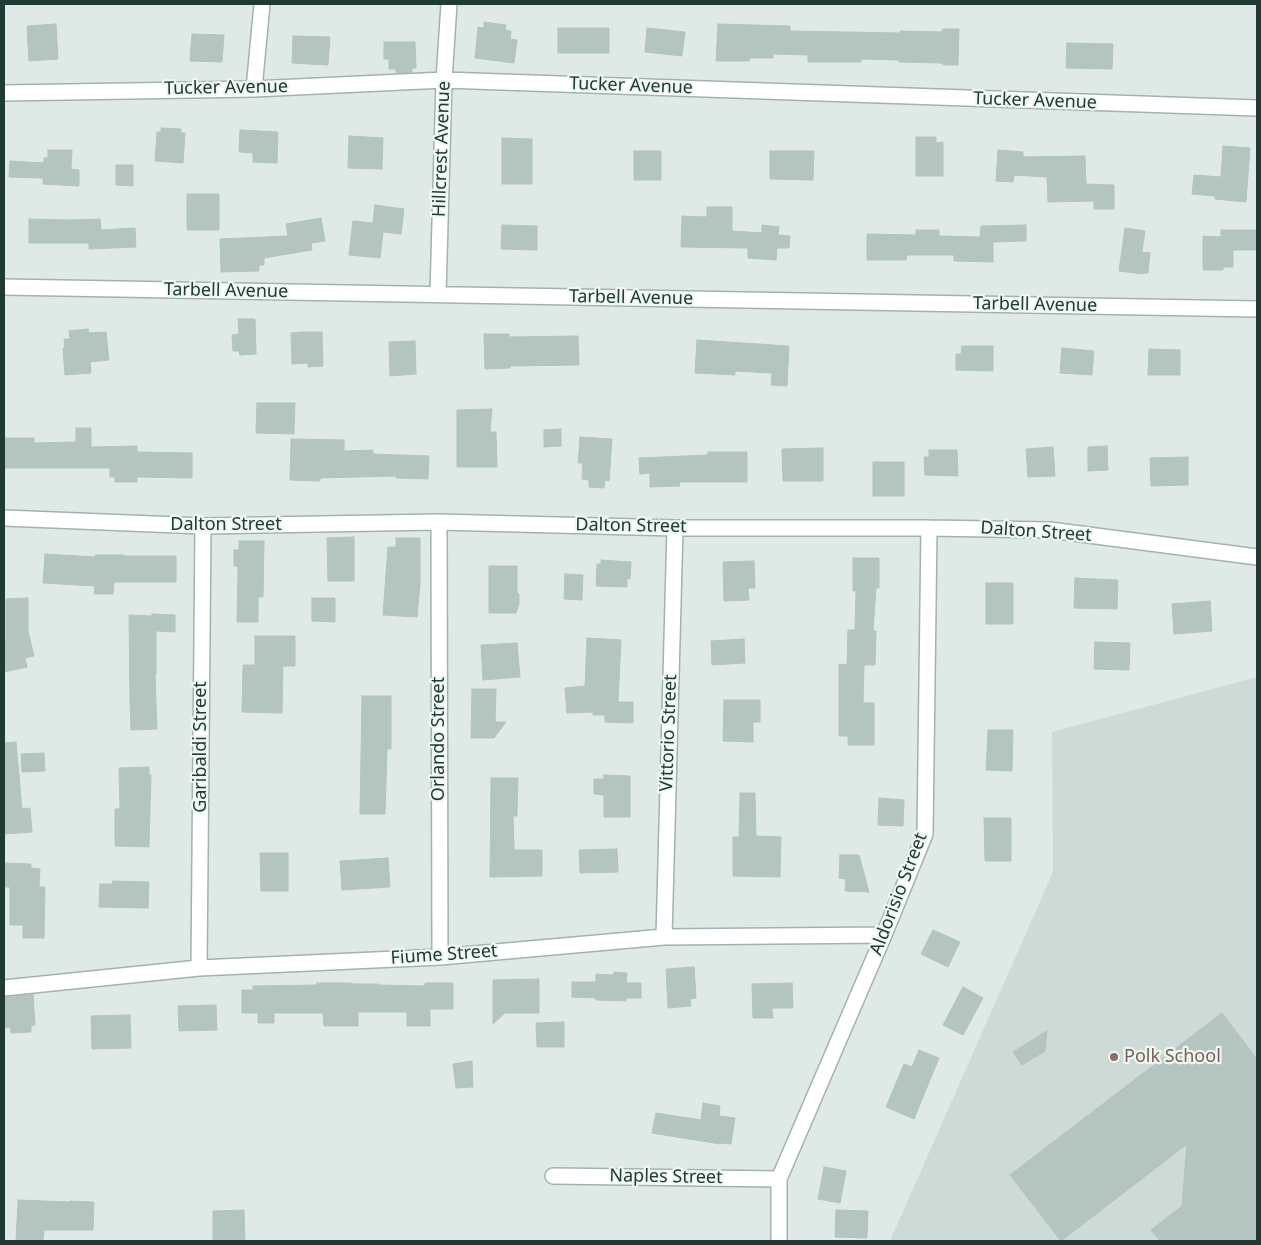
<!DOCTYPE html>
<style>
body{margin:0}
#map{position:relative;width:1261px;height:1245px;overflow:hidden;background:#dfeae6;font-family:"Noto Sans",sans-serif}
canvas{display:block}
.frame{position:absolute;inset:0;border:5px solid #203a36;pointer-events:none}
</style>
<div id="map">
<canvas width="1261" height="1245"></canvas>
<div class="frame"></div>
</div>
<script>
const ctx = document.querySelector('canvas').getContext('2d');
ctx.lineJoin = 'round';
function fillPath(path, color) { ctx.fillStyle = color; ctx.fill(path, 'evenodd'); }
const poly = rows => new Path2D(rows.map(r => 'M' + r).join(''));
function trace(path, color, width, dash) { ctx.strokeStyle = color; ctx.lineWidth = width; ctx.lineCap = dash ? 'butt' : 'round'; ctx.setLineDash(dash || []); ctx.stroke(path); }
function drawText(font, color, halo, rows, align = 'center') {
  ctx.font = font + ' "Noto Sans",sans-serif'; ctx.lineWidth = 4.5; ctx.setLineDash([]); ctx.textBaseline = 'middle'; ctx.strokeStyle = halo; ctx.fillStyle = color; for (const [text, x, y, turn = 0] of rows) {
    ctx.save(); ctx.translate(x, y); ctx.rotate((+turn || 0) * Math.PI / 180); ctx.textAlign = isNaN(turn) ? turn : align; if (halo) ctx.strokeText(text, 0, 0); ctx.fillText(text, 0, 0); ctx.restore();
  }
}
const built = poly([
 [1257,677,1257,1241,890,1241,1053,872,1052,732]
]);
const building = poly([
 [484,22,506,25,505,30,511,31,510,39,517,40,514,63,475,58,478,27,484,28,484,22],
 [56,24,58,59,29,61,27,26,56,24],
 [718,24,790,26,790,31,900,33,900,31,941,32,943,29,959,29,958,65,945,65,941,63,899,62,900,60,861,59,861,62,808,62,808,55,773,54,773,58,750,58,749,61,716,61,718,24],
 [558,28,609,28,609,53,558,53,558,28],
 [647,28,685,32,682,56,645,52,647,28],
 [192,34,224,35,222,62,190,61,192,34],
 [293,36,330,37,328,65,292,63,293,36],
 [384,42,415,42,416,68,412,68,412,72,396,73,396,69,389,69,389,59,384,59,384,42],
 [1067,43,1113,44,1112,69,1066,68,1067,43],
 [161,128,181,129,181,133,185,133,183,163,155,161,157,132,161,132,161,128],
 [240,130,278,132,277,163,253,162,253,153,239,152,240,130],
 [349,136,383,138,382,169,348,168,349,136],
 [916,137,936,137,936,143,943,142,943,176,916,176,916,137],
 [502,138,532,139,532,184,502,184,502,138],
 [1223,146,1250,148,1246,202,1215,199,1215,196,1192,194,1194,175,1221,177,1223,146],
 [48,150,72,150,71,169,79,170,79,186,43,184,43,178,9,177,10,161,44,163,44,158,48,158,48,150],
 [998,150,1023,152,1023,157,1085,156,1086,184,1114,185,1114,209,1094,209,1094,201,1048,202,1047,177,1014,175,1013,182,996,181,998,150],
 [634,151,661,151,661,180,634,180,634,151],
 [770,151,814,151,813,180,770,179,770,151],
 [116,165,133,165,133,186,116,185,116,165],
 [187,194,219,194,219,230,187,230,187,194],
 [375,205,404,209,401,234,383,232,380,258,349,255,353,221,373,223,375,205],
 [707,207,732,207,732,231,762,233,762,225,779,227,778,235,790,236,789,248,777,248,776,260,748,258,748,248,681,247,682,216,707,217,707,207],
 [321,218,325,241,311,243,312,250,264,258,264,265,259,265,259,271,221,272,220,239,288,236,286,224,321,218],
 [29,219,70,220,100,219,101,230,135,228,136,247,89,249,89,243,29,243,29,219],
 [502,225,537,226,537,250,501,249,502,225],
 [1026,225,1026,241,993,242,993,262,954,261,954,255,907,255,906,260,867,260,867,234,916,235,916,230,939,230,939,236,980,237,981,226,1026,225],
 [1125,228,1145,231,1142,252,1150,253,1148,273,1143,273,1143,274,1119,271,1125,228],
 [1221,230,1257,230,1257,250,1233,250,1233,267,1223,267,1223,270,1203,270,1203,236,1221,237,1221,230],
 [238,319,255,319,256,354,240,355,239,351,233,351,232,335,239,334,238,319],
 [88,329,89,333,106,332,109,360,90,362,91,373,65,375,63,348,65,348,64,339,70,339,69,331,88,329],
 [302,332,322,332,323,366,308,367,308,363,292,364,291,333,302,332],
 [484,334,509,334,509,337,578,336,579,365,510,366,510,368,485,369,484,334],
 [697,340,789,346,787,386,771,385,772,373,735,371,735,375,695,373,697,340],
 [415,341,416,374,390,376,389,342,415,341],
 [962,346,993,346,993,371,956,370,956,354,961,354,962,346],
 [1062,348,1094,351,1092,375,1060,373,1062,348],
 [1149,349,1180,350,1180,375,1148,375,1149,349],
 [257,403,295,403,294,434,256,433,257,403],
 [492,409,490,432,496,432,497,467,457,467,457,410,492,409],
 [76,428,91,428,91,447,137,446,137,452,192,453,192,478,137,477,137,482,115,482,115,477,110,477,110,468,4,468,4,438,34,438,34,443,76,442,76,428],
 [561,429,561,446,544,447,544,430,561,429],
 [580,437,612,439,609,481,605,480,604,488,589,487,589,480,582,479,583,463,578,463,580,437],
 [291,439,344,440,344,451,373,450,373,454,429,456,428,479,396,478,396,476,320,478,320,481,290,480,291,439],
 [1107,446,1108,470,1088,471,1088,447,1107,446],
 [1053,447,1055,476,1028,477,1026,449,1053,447],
 [823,448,823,481,783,481,782,449,823,448],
 [929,450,957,450,958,476,925,475,924,457,929,457,929,450],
 [708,452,747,452,747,482,679,482,680,486,650,487,650,473,640,474,639,458,708,455,708,452],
 [1188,457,1188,485,1151,486,1150,458,1188,457],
 [873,462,904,462,904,496,873,496,873,462],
 [354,537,354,581,328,581,327,538,354,537],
 [396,538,420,538,420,585,417,617,383,615,388,547,396,547,396,538],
 [239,541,264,541,263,597,258,597,258,622,237,622,238,570,238,566,234,566,234,550,239,550,239,541],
 [45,554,95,557,95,555,124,555,124,556,176,556,176,582,114,582,113,594,94,594,95,586,43,583,45,554],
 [853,558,879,558,879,588,876,588,873,631,876,631,875,665,864,665,863,703,874,703,874,745,848,745,848,736,839,736,839,664,847,665,848,630,855,630,856,591,853,591,853,558],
 [601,560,631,562,630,579,627,578,627,587,596,586,597,564,601,564,601,560],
 [754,561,755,588,748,588,749,600,724,601,723,562,754,561],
 [489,566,517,566,517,593,519,594,519,604,516,613,489,613,489,566],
 [565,574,583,575,582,600,564,599,565,574],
 [1075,578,1118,580,1117,609,1074,608,1075,578],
 [986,583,1013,583,1013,624,986,624,986,583],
 [28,598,28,631,34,656,25,658,27,667,4,672,4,642,6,641,6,599,28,598],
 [312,598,335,598,335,622,312,621,312,598],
 [1210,601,1212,631,1174,634,1172,604,1210,601],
 [152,614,175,615,175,632,156,631,156,674,155,674,157,729,131,730,130,702,129,615,152,616,152,614],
 [255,636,295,636,295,666,283,666,282,713,242,712,243,665,255,665,255,636],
 [587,638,621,640,618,702,633,702,633,723,605,722,605,715,593,715,593,712,567,713,565,688,585,686,587,638],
 [744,639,745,663,712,665,711,641,744,639],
 [1095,642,1130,643,1129,670,1094,669,1095,642],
 [517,643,520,677,483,680,481,645,517,643],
 [472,689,496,689,495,722,506,722,494,738,471,738,472,689],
 [362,696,391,696,391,749,387,749,385,814,360,814,362,696],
 [724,700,760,700,760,722,753,722,753,742,723,741,724,700],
 [988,730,1013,730,1012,771,986,770,988,730],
 [16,742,22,809,30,808,32,832,4,834,4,743,16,742],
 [44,753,45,771,22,772,21,754,44,753],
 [149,767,149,775,151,775,149,847,115,846,115,809,120,809,119,768,149,767],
 [604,775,630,776,630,817,604,817,604,795,594,794,594,779,604,779,604,775],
 [491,778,518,778,517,816,513,816,514,850,542,850,542,876,490,877,491,778],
 [740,793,755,793,756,836,781,837,780,877,733,876,733,837,739,837,740,793],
 [879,798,904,800,903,826,878,825,879,798],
 [984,818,1011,818,1011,861,985,861,984,818],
 [617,849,618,872,580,873,579,850,617,849],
 [260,853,288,853,288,891,261,891,260,853],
 [840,855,859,855,869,892,845,891,846,879,839,878,840,855],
 [388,858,390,887,342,890,340,861,388,858],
 [4,863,31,864,31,868,40,869,39,887,45,887,44,938,23,938,23,925,10,925,10,887,4,887,4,863],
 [113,881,149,882,148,908,99,907,100,884,112,884,113,881],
 [933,930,960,942,948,967,921,954,933,930],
 [694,967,696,998,690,999,691,1006,668,1008,666,969,694,967],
 [615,972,627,973,626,983,641,983,641,998,626,998,626,1001,596,1000,596,998,572,997,572,982,596,982,596,974,612,975,615,972],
 [539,979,539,1013,505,1013,493,1024,493,980,539,979],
 [317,983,351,983,353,984,378,984,378,985,425,986,425,983,453,983,453,1009,430,1009,430,1026,407,1026,407,1012,358,1012,358,1026,324,1026,323,1013,274,1013,274,1023,258,1023,258,1013,242,1013,242,990,253,990,253,986,317,985,317,983],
 [792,983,793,1008,772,1008,773,1018,753,1018,752,984,792,983],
 [963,987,983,998,963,1035,943,1025,963,987],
 [33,994,35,1025,31,1026,31,1032,11,1033,10,1027,5,1028,4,1007,6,1007,5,997,33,994],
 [216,1005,217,1030,179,1031,178,1006,216,1005],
 [1222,1013,1257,1059,1257,1241,1160,1241,1151,1230,1182,1206,1187,1144,1061,1241,1010,1175,1222,1013],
 [130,1015,131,1048,92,1049,91,1016,130,1015],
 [564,1022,564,1047,537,1047,536,1023,564,1022],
 [1047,1031,1045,1051,1022,1065,1013,1052,1047,1031],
 [919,1050,939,1058,914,1119,886,1107,904,1064,912,1067,919,1050],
 [472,1061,473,1087,456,1088,453,1064,472,1061],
 [703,1103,720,1106,719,1116,735,1118,731,1144,722,1143,720,1144,652,1133,656,1113,701,1120,703,1103],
 [824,1167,846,1171,840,1203,818,1199,824,1167],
 [18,1200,70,1202,70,1201,94,1202,93,1230,44,1230,43,1241,16,1241,18,1200],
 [244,1210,245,1241,213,1241,213,1211,244,1210],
 [836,1210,868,1211,867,1238,835,1237,836,1210]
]);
const minor = poly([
 [254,89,262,4],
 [4,93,254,89,444,80,1257,108],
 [4,287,1257,309],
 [438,294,444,80,449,4],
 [4,518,203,526,439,522,675,528,929,528,1050,530,1257,557],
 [439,522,440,957],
 [664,937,675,528],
 [199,968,203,526],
 [4,988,199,968,440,957,664,937,884,935],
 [553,1176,779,1179],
 [779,1241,779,1179,884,935,925,834,929,528]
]);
const markers = [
 [1114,1057,5,"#8d6e63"]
];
const streetNames = [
 ["Tucker Avenue",631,86,2],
 ["Tucker Avenue",226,88,-1],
 ["Tucker Avenue",1035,101,2],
 ["Hillcrest Avenue",442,149,-88],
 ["Tarbell Avenue",226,291,1],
 ["Tarbell Avenue",631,298,1],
 ["Tarbell Avenue",1035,305,1],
 ["Dalton Street",226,525],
 ["Dalton Street",631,526,1],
 ["Dalton Street",1036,532,4],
 ["Vittorio Street",669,733,-88],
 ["Orlando Street",439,739,-90],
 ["Garibaldi Street",201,747,-90],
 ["Aldorisio Street",899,894,-69],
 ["Fiume Street",444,955,-4],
 ["Naples Street",666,1177,1]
];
const educationNames = [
 ["Polk School",1124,1057]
];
fillPath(built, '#cddad6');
fillPath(building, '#b4c5c0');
trace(building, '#b1c4be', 1);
trace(minor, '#a2b2ae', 18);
trace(minor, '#fff', 15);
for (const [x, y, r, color] of markers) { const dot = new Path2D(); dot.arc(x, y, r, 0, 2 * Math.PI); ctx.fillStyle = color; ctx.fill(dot); trace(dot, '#eff7f4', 2); }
drawText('18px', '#203a36', '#eff7f4', streetNames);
drawText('18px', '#785e54', '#eff7f4', educationNames, 'left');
</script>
